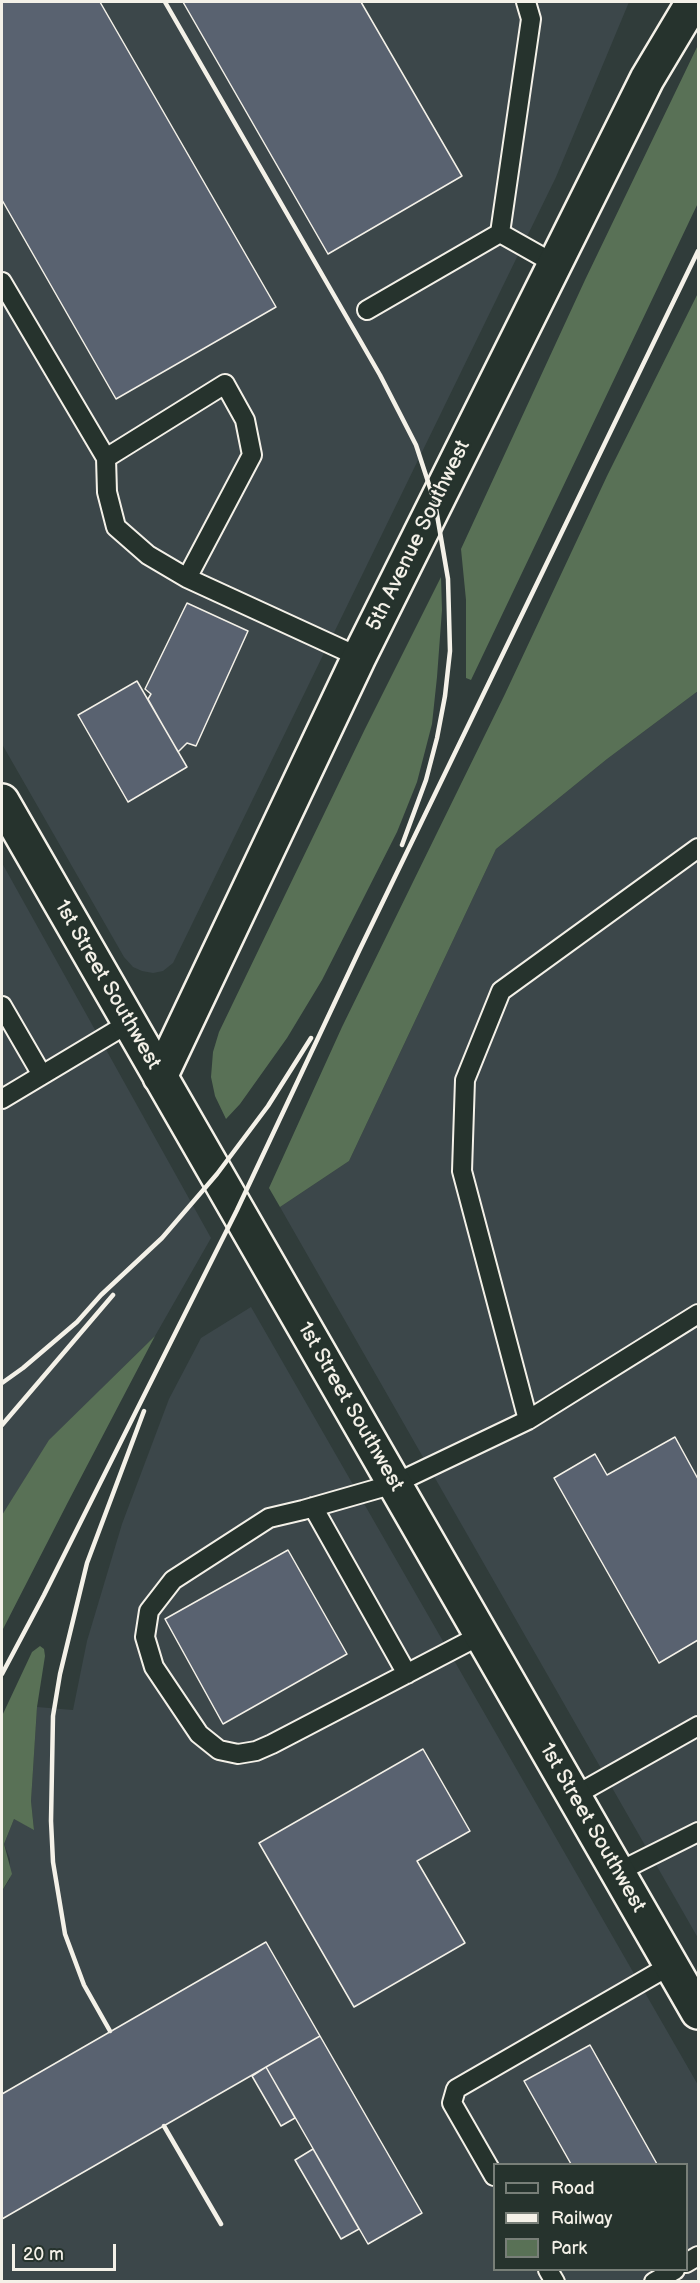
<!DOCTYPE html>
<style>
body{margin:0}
#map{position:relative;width:700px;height:2283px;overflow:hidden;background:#303c3a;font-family:"Balsamiq Sans",sans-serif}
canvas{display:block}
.frame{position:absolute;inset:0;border:3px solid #f4f1e8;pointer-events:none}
.legend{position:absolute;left:493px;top:2163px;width:195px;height:108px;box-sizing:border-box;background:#26332d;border:2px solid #787f78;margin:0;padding:8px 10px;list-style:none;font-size:18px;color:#f4f1e8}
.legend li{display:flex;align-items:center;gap:12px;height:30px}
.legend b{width:30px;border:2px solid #787f78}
.scale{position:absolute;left:12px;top:2244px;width:104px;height:27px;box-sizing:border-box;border:3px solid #f4f1e8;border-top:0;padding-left:8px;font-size:18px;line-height:21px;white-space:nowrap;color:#f4f1e8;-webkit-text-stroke:4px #26332d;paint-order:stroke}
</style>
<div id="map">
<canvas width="700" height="2283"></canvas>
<div class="frame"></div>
<ul class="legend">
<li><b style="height:8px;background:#26332d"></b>Road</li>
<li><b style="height:8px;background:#f4f1e8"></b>Railway</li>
<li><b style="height:16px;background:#597156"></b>Park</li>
</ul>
<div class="scale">20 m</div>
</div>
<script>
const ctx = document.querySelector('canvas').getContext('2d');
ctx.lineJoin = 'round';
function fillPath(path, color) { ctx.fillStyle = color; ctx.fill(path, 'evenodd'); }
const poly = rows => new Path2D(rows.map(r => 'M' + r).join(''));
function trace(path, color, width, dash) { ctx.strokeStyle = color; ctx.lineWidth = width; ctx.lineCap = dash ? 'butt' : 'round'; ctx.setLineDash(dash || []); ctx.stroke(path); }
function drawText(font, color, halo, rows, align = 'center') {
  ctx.font = font + ' "Balsamiq Sans",sans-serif'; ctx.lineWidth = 4.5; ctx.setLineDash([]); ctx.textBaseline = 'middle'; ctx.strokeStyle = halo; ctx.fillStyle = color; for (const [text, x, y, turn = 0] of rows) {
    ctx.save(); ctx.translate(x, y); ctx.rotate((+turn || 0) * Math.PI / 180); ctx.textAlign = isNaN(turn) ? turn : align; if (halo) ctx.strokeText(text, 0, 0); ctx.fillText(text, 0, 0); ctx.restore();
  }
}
const built = poly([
 [2,2,629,2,556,177,173,963,163,971,153,973,142,971,133,967,124,957,2,744],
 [698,691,698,1938,280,1207,349,1161,496,849,607,759],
 [2,863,211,1238,155,1336,50,1440,2,1515],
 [251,1307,698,2085,698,2281,2,2281,2,1891,10,1879,10,1859,4,1844,14,1819,34,1829,31,1801,37,1707,73,1710,87,1641,122,1524,169,1399,201,1338],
 [494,2164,686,2164,686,2270,494,2270]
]);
const green = poly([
 [698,45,698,203,471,680,466,678,466,600,461,549,585,280],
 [698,293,698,691,607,759,496,849,349,1161,280,1207,269,1188,342,1027,505,694,607,476],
 [441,577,442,610,437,677,432,724,417,782,397,832,322,980,287,1038,240,1104,226,1119,215,1096,211,1077,213,1052,219,1032,364,731],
 [155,1336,68,1502,2,1631,2,1515,49,1440],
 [40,1646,44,1649,45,1656,37,1707,31,1801,34,1830,14,1819,4,1844,12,1874,2,1891,2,1716,32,1652]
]);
const building = poly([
 [2,2,100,2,276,307,116,399,2,200,2,2],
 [183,2,361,2,462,176,328,254,183,2],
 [187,603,248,631,196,746,187,743,178,752,148,699,151,694,145,689,187,603],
 [137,681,187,767,128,802,78,715,137,681],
 [675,1437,698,1479,698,1640,659,1663,554,1478,595,1454,607,1475,675,1437],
 [288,1550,347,1654,223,1724,165,1619,288,1550],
 [423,1749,470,1831,417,1861,465,1943,354,2007,259,1843,423,1749],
 [266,1942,320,2036,2,2219,2,2094,266,1942],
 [320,2036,422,2213,368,2244,266,2067,320,2036],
 [590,2045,657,2164,571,2164,524,2081,590,2045],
 [266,2067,295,2118,281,2126,252,2076,266,2067],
 [313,2149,359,2229,341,2239,295,2160,313,2149]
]);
const lane = poly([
 [500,233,531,19,526,2],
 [2,282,106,458],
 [367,310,500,233,555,264],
 [187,578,148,555,116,527,107,492,106,458,225,384,245,420,252,455,187,578,359,657],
 [2,1006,42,1075],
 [2,1099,129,1023],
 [528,1420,462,1171,465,1080,501,991,698,848],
 [313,1507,407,1674],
 [481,1635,272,1744,256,1751,238,1754,219,1750,199,1734,154,1667,145,1637,149,1611,173,1580,269,1518,303,1510,394,1484,528,1420,698,1314],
 [574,1796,698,1726],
 [618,1872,698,1832],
 [494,2176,452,2103,456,2089,671,1965],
 [686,2263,698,2256],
 [548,2270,555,2282],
 [654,2282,675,2270]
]);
const secondary = poly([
 [2,801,698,2012],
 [160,1077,359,657,647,79,693,2]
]);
const rail = poly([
 [165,2,380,375,416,445,435,503,448,579,450,651,445,696,437,738,426,780,402,845],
 [2,1383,23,1368,77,1322,101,1295,162,1238,217,1174,268,1106,311,1038],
 [2,1425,113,1295],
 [2,1674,44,1595,237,1210,359,951,698,251],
 [110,2031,84,1985,65,1934,53,1862,51,1821,53,1716,60,1674,87,1563,144,1411],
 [164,2126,221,2224]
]);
const streetNames = [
 ["5th Avenue Southwest",419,536,-64],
 ["1st Street Southwest",107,985,60],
 ["1st Street Southwest",350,1407,60],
 ["1st Street Southwest",592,1828,60]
];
fillPath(built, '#3c474a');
fillPath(green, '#597156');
fillPath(building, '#596270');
trace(building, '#f4f1e8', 1.5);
trace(lane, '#f4f1e8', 22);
trace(secondary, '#f4f1e8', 38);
trace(lane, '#26332d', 18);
trace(secondary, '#26332d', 33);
trace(rail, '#f4f1e8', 4.5);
drawText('21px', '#f4f1e8', '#26332d', streetNames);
</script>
